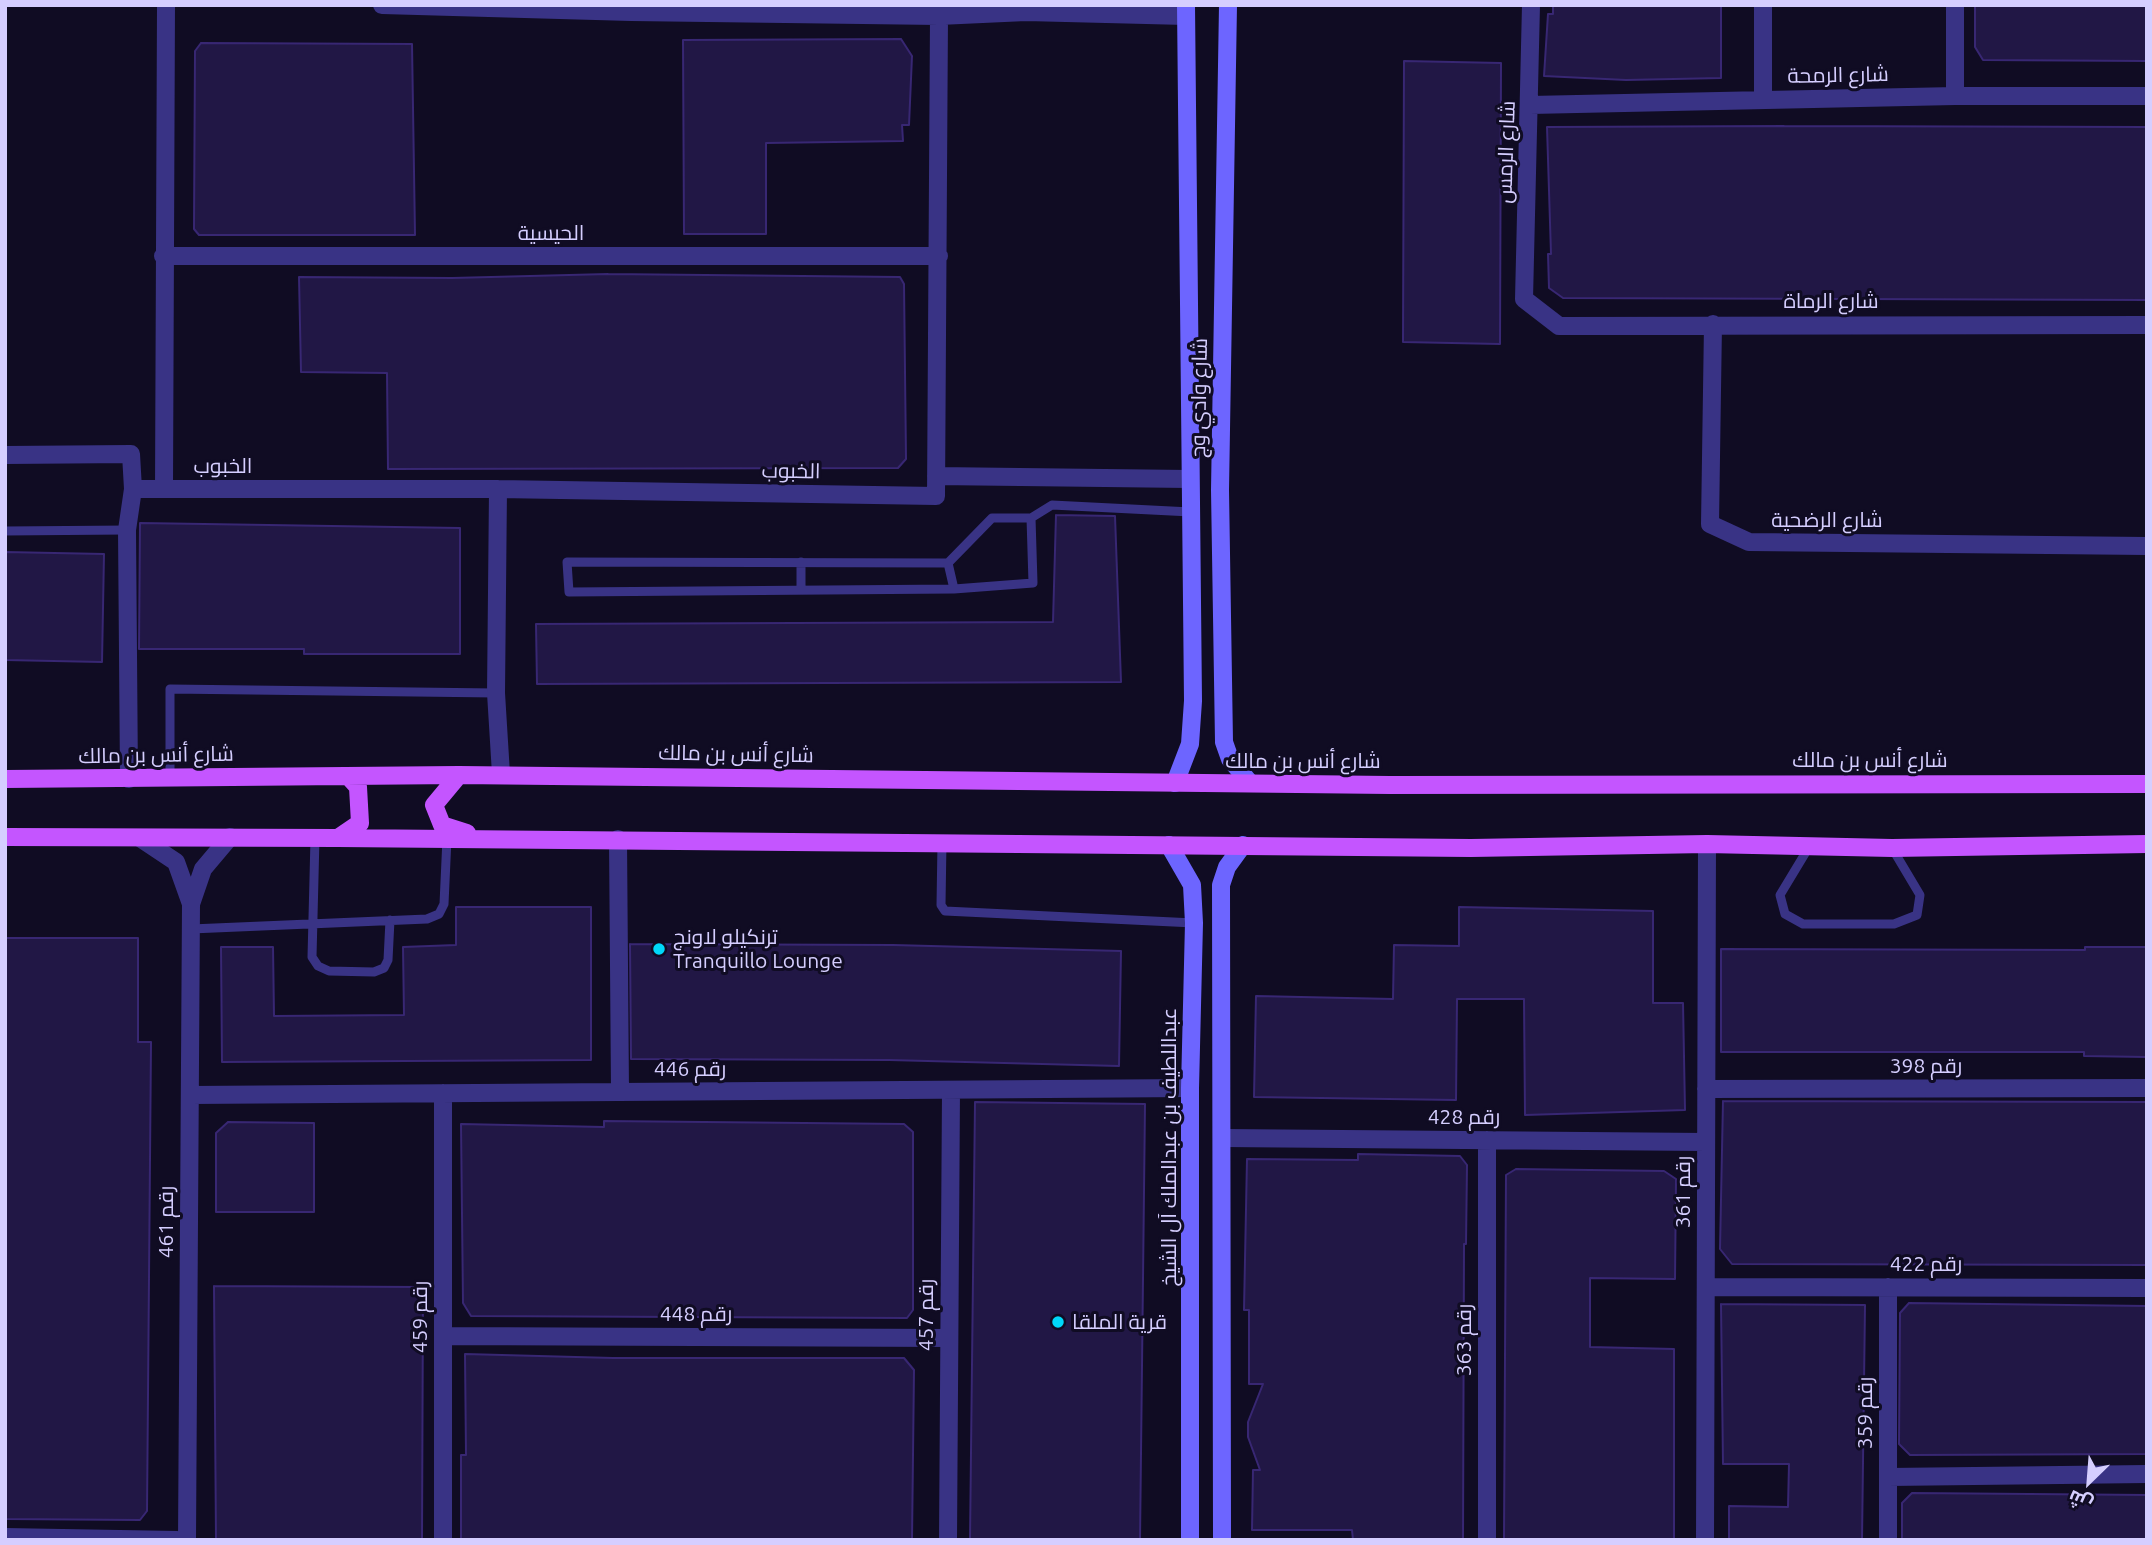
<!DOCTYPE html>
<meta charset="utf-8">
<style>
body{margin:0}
#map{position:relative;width:2152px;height:1545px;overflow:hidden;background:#100c23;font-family:Ubuntu,Cairo,sans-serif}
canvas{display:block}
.frame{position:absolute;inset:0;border:7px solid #d5ceff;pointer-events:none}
.north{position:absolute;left:2054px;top:1447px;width:70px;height:70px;-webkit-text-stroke:5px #100c23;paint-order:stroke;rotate:205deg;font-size:19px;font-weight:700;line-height:28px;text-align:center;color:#d5ceff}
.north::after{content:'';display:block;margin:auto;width:24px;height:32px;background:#d5ceff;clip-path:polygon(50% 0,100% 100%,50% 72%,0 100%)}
</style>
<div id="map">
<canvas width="2152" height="1545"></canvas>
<div class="frame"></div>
<div class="north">ش</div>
</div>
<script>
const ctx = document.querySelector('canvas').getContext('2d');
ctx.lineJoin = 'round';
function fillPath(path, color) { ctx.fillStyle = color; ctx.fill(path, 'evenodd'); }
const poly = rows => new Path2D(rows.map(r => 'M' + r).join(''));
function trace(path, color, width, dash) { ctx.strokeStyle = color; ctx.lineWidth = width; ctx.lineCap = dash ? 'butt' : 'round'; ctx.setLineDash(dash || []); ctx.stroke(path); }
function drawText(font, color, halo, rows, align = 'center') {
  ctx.font = font + ' Ubuntu,Cairo,sans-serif'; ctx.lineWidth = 6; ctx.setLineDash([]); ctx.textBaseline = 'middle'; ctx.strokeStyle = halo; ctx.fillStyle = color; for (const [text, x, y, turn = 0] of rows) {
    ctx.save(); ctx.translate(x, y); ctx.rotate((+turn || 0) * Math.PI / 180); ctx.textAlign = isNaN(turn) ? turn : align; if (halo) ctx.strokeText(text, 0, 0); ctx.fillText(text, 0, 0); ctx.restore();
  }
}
const building = poly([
 [1553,5,1721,5,1721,78,1626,80,1544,76,1548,14,1553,14,1553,5],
 [1975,5,2147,5,2147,61,1983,60,1975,47,1975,5],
 [901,39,912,56,909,125,902,125,903,141,766,143,766,234,684,234,683,40,901,39],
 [201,43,412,44,415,235,199,235,194,229,195,51,201,43],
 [1404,61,1501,63,1500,344,1403,342,1404,61],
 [1784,126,2147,127,2147,300,1563,298,1549,288,1548,254,1551,254,1547,127,1784,126],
 [608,274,900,277,904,284,906,459,898,468,388,469,387,373,301,372,299,277,452,278,608,274],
 [1056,515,1115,516,1121,682,537,684,536,624,1053,622,1056,515],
 [140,523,460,528,460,654,304,654,304,649,139,649,140,523],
 [5,552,104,554,102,662,5,660,5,552],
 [456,907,591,907,591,1060,222,1062,221,947,273,947,274,1016,404,1015,403,947,456,945,456,907],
 [1459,907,1653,911,1653,1003,1683,1003,1685,1110,1525,1115,1524,999,1457,999,1456,1100,1254,1097,1256,996,1393,999,1394,945,1459,946,1459,907],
 [5,938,138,938,138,1042,151,1042,147,1511,140,1520,5,1519,5,938],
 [630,944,893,945,1121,951,1119,1066,889,1060,631,1059,630,944],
 [2085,947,2147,947,2147,1057,2084,1056,2084,1052,1721,1052,1721,949,2085,950,2085,947],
 [1723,1101,2147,1102,2147,1265,1732,1264,1720,1249,1723,1101],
 [975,1102,1145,1104,1140,1540,970,1540,975,1102],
 [604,1121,904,1124,913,1132,913,1310,907,1318,471,1316,463,1303,461,1124,604,1127,604,1121],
 [228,1122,314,1123,314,1212,216,1212,216,1133,228,1122],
 [1358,1154,1460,1156,1467,1165,1466,1244,1464,1244,1463,1540,1353,1540,1352,1530,1252,1530,1253,1470,1260,1470,1248,1437,1248,1422,1263,1384,1249,1384,1249,1310,1244,1310,1247,1159,1358,1160,1358,1154],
 [1516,1169,1664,1171,1676,1179,1675,1279,1590,1278,1590,1347,1674,1349,1674,1540,1504,1540,1506,1175,1516,1169],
 [214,1286,423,1287,422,1540,216,1540,214,1286],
 [1909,1303,2147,1306,2147,1454,1910,1455,1899,1444,1900,1313,1909,1303],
 [1721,1304,1865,1305,1862,1540,1729,1540,1729,1506,1788,1507,1789,1464,1723,1464,1721,1304],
 [465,1354,613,1358,904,1358,914,1370,912,1540,461,1540,461,1455,466,1455,465,1354],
 [1912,1493,2147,1495,2147,1540,1902,1540,1902,1503,1912,1493]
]);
const lane = poly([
 [1031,518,1033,583,954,589,569,592,567,562,948,563,992,518,1031,518,1052,505,1191,512],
 [5,531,127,530],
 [948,563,954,589],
 [801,590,801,562],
 [170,778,170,689,496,693],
 [315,838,312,957,318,966,329,971,374,972,384,968,388,960,390,920],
 [942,842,941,905,945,911,1194,923],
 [1809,847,1780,895,1785,914,1803,924,1894,924,1917,915,1920,895,1892,848],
 [191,929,427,919,439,914,444,904,447,838]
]);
const street = poly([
 [382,5,631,12,939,16,1026,12,1186,16],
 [1531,5,1524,299,1559,326,2147,325],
 [1763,5,1763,99],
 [1955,5,1955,96],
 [1530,105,1955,96,2147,96],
 [163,256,939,256],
 [1713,324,1710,524,1749,542,2147,546],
 [5,455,131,454,133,489,127,530,129,779],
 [936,476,1189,479],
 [164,488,166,5],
 [133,489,498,489,936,496,939,16],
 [498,489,496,693,501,774],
 [140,838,176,862,191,904,187,1540],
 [618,839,620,1092],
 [191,904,203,869,230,837],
 [1706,1089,2147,1088],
 [443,1093,443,1540],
 [190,1095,1190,1088],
 [1222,1138,1706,1142],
 [1706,1287,2147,1288],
 [443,1336,949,1338],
 [1888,1477,2147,1474],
 [5,1537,177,1540],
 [948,1540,951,1090],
 [1487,1540,1487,1140],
 [1705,1540,1707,844],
 [1888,1540,1888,1287]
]);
const secondary = poly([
 [1228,5,1220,490,1224,742,1230,759,1250,783],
 [1175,783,1190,744,1193,701,1186,5],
 [1169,845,1192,885,1194,923,1190,1088,1190,1540],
 [1222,1540,1221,885,1227,867,1243,845]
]);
const primary = poly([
 [5,779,459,775],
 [467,833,442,825,434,805,459,775,1390,785,2147,784],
 [5,837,338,838,360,823,358,787,348,776],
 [338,838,1471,848,1707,844,1892,848,2147,844]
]);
const markers = [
 [659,949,7,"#00d8f9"],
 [1058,1322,7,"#00d8f9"]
];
const streetNames = [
 ["شارع الرمحة",1838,75,-1],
 ["شارع الرمس",1506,152,-88],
 ["الحيسية",551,233],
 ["شارع الرماة",1831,301],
 ["شارع وادي وج",1199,398,-89],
 ["الخبوب",223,466],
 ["الخبوب",791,471,1],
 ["شارع الرضحية",1827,520],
 ["شارع أنس بن مالك",736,754,1],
 ["شارع أنس بن مالك",156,755,-1],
 ["شارع أنس بن مالك",1870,760],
 ["شارع أنس بن مالك",1303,761],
 ["رقم 398",1926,1066],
 ["رقم 446",690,1069],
 ["رقم 428",1464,1117],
 ["عبداللطيف بن عبدالملك آل الشيخ",1169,1147,-90],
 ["رقم 361",1683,1192,-90],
 ["رقم 461",166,1222,-90],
 ["رقم 422",1926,1264],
 ["رقم 448",696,1314],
 ["رقم 457",926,1315,-90],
 ["رقم 459",420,1317,-90],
 ["رقم 363",1464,1340,-90],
 ["رقم 359",1865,1413,-90]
];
const poiNames = [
 ["ترنكيلو لاونج",673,937],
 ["Tranquillo Lounge",673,961],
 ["قرية الملقا",1072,1322]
];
fillPath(building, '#211745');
trace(building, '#382773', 2);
trace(lane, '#393385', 9);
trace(street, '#393385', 18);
trace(secondary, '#6d65ff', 18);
trace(primary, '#c455ff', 18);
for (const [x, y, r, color] of markers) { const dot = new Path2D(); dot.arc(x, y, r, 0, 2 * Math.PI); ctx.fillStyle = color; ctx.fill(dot); trace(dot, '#100c23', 2.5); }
drawText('21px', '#d5ceff', '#100c23', streetNames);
drawText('21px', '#d5ceff', '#100c23', poiNames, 'left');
</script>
